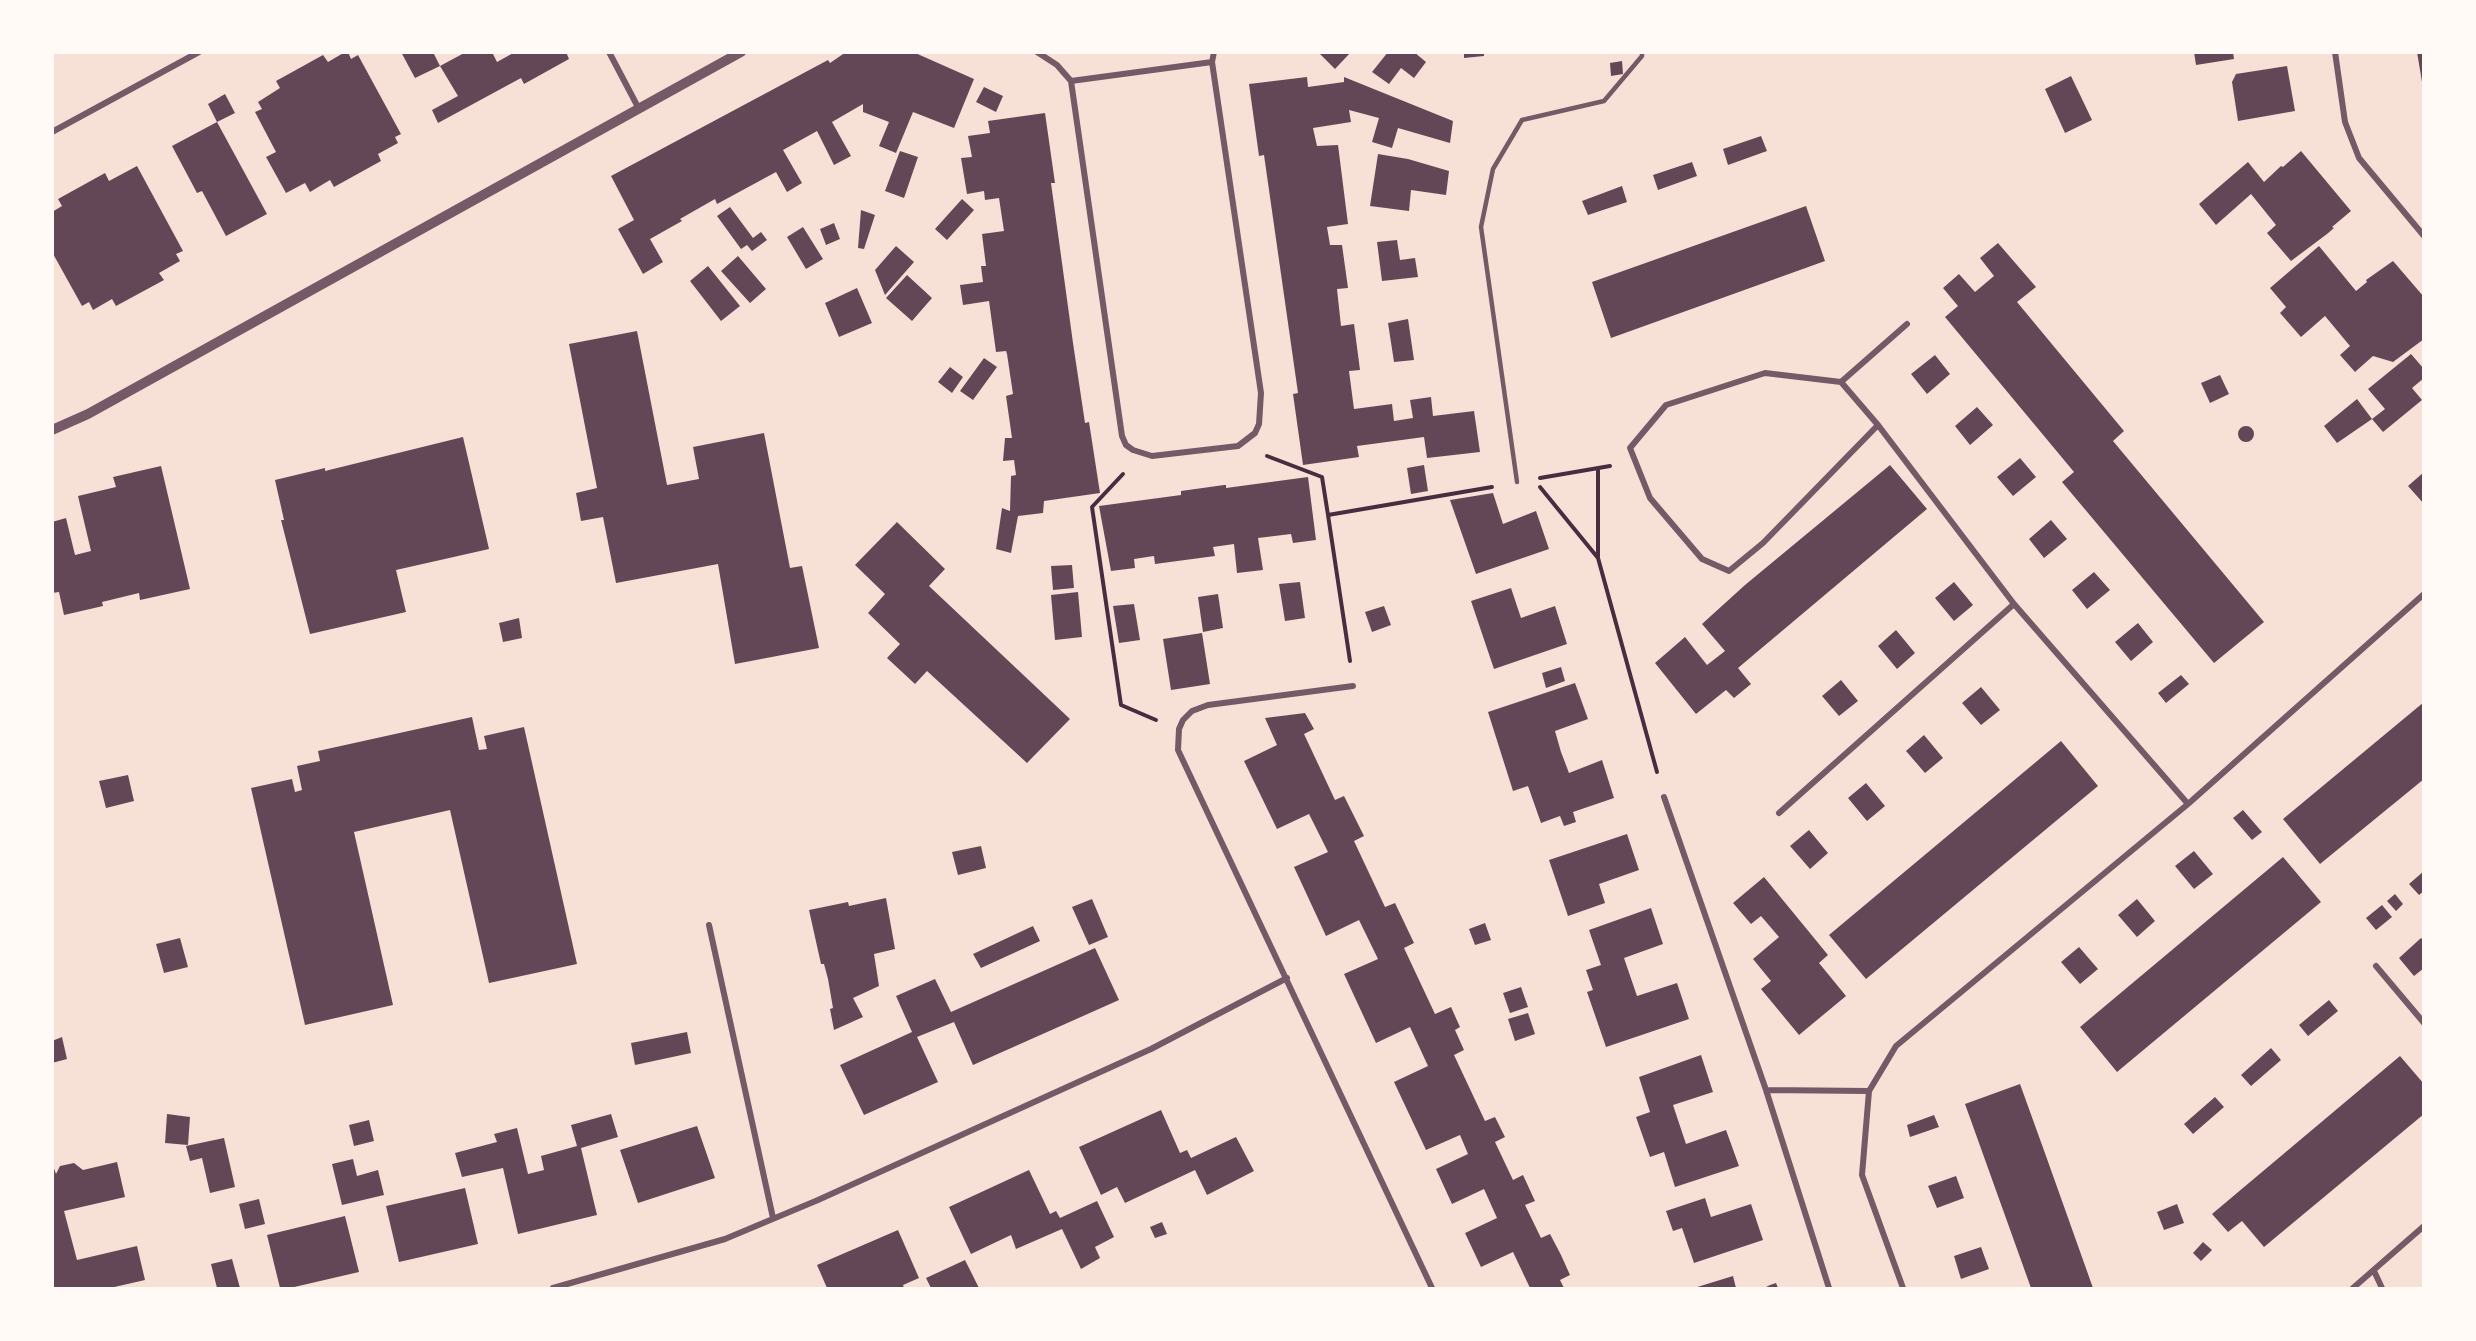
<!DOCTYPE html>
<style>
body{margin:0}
#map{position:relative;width:2476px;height:1341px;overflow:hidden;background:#f7e1d7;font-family:Merriweather,serif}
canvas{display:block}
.frame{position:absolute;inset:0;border:54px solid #fffaf5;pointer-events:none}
</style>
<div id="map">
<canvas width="2476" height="1341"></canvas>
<div class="frame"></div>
</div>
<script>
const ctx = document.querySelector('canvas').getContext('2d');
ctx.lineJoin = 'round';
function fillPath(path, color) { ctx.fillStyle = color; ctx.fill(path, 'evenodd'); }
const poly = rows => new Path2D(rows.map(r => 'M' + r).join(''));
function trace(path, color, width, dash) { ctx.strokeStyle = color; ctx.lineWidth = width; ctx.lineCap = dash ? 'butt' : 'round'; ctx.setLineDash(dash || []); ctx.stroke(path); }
const building = poly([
 [345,52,348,52,351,59,358,55,401,134,395,137,398,143,378,154,381,161,334,187,330,180,310,192,305,183,286,193,266,157,276,152,255,112,262,109,258,102,280,88,276,81,323,55,328,62],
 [401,52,433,52,440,66,415,78],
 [466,52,492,52,497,62,515,52,566,52,569,59,524,84,521,78,438,123,432,110,458,96,440,66],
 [846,52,913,52,974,79,954,128,913,112,896,153,879,146,889,122,863,112,863,104,832,122,851,156,834,165,817,131,783,150,802,183,787,192,776,172,717,204,715,199,680,219,682,221,650,239,663,262,643,274,618,229,634,220,611,176,828,60,830,63],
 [1318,52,1351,52,1335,69],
 [1388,52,1414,52,1426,62,1414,78,1401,68,1389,84,1372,72],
 [1464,52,1484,52,1484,56,1464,58],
 [2194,52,2233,52,2234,59,2196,65],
 [2417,52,2424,52,2424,82,2422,82],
 [1622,61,1623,74,1611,76,1610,63],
 [2287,66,2295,111,2238,121,2232,82,2236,74],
 [2071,76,2092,120,2065,133,2045,89],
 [1307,77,1308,87,1344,82,1344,77,1453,121,1450,143,1398,128,1392,148,1372,142,1379,118,1349,110,1351,122,1313,128,1317,146,1338,145,1348,224,1327,227,1330,245,1342,245,1348,288,1337,289,1341,326,1354,324,1360,370,1349,371,1354,409,1392,404,1394,421,1413,418,1410,400,1431,397,1433,416,1474,411,1480,452,1427,458,1424,437,1357,446,1359,457,1303,465,1293,394,1298,393,1264,155,1259,156,1249,84],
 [984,87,1003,96,996,112,976,102],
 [225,94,235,113,217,122,208,104],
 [1045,113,1055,183,1051,183,1073,343,1085,423,1089,422,1100,493,1044,501,1043,513,1018,516,1011,553,996,549,1002,508,1010,511,1011,476,1016,475,1014,460,1003,461,1005,438,1012,438,1006,396,1013,394,1007,354,1006,351,996,352,989,301,963,305,960,285,983,282,981,266,986,266,982,234,1004,231,999,198,985,200,984,191,967,194,961,158,972,157,968,136,990,133,988,121],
 [217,122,267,214,226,236,202,191,197,193,172,146],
 [1761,136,1767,151,1728,165,1723,149],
 [900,151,918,157,904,198,885,191],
 [2301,151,2351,211,2332,227,2334,228,2327,234,2291,261,2267,233,2276,225,2251,194,2216,225,2199,204,2248,162,2264,182,2281,166,2283,167],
 [1378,154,1408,159,1449,171,1446,195,1411,190,1409,211,1370,206],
 [1692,162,1697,176,1658,190,1653,175],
 [137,166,183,251,176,254,180,261,159,273,164,280,116,306,112,299,93,310,89,302,82,306,52,252,52,212,62,206,58,199,105,173,109,181],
 [1622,186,1627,202,1588,215,1582,201],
 [962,199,974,210,947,240,935,229],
 [1806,206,1825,261,1611,338,1592,282],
 [730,207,753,238,761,232,767,240,752,251,747,245,741,249,717,216],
 [861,210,875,215,864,249,858,248],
 [834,223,840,239,826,245,820,229],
 [803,227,823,259,806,269,787,237],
 [1397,240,1400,260,1415,258,1418,277,1382,281,1377,242],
 [1998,243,2036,287,2017,302,2124,431,2113,441,2264,622,2214,663,2062,482,2074,472,1945,317,1958,306,1943,288,1959,274,1975,292,1994,276,1980,258],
 [896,246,914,262,885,295,875,270],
 [2319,246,2356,291,2367,282,2366,280,2393,261,2424,297,2424,339,2393,362,2373,356,2355,372,2340,355,2350,346,2325,316,2301,337,2280,313,2286,307,2270,288],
 [738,256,766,289,750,303,721,271],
 [708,266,740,306,721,321,690,281],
 [907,275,932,298,912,321,886,298],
 [857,288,872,323,839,337,825,303],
 [1408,319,1414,360,1394,362,1388,323],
 [637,331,667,485,699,479,693,447,764,433,790,568,802,566,819,648,735,664,718,564,616,583,603,517,581,521,576,493,597,488,569,344],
 [2411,354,2424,369,2424,378,2412,388,2422,400,2383,432,2372,419,2385,409,2368,389],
 [1935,355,1950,374,1927,394,1911,374],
 [984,358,997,367,973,400,960,391],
 [950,367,963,377,952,393,938,382],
 [2220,375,2229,394,2210,403,2201,383],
 [2357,399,2372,419,2337,443,2324,426],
 [1977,407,1993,425,1970,445,1955,426],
 '2238 434a8 8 0 1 1 16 0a8 8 0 1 1-16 0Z',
 [463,437,489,549,396,570,406,612,310,634,281,520,284,520,275,480,325,468,325,471],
 [2020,458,2036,477,2013,496,1997,477],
 [1424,465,1428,491,1411,494,1407,468],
 [1890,465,1927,509,1738,668,1751,684,1734,698,1726,690,1696,714,1655,663,1685,637,1707,665,1725,651,1702,624,1745,585],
 [161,466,190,589,140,600,139,593,102,602,103,606,64,615,59,592,52,593,52,522,66,518,75,555,91,551,78,496,116,487,113,477],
 [2424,472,2424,504,2408,486],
 [1308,477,1316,540,1293,543,1291,534,1258,538,1263,570,1237,573,1234,544,1213,547,1215,556,1155,564,1154,556,1134,559,1135,568,1111,571,1099,506,1181,495,1181,491,1224,485,1226,485,1226,488],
 [1493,493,1503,524,1536,511,1549,549,1476,574,1450,500],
 [2051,520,2067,539,2044,558,2029,539],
 [897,522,945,569,929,586,1070,719,1027,763,927,671,915,684,887,658,900,644,868,613,885,594,855,565],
 [1072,565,1074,588,1053,590,1051,566],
 [2094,572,2110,590,2087,609,2072,590],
 [1300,582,1305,618,1285,621,1279,584],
 [1954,582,1973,605,1954,621,1935,598],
 [1511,588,1521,618,1555,606,1567,644,1494,669,1471,601],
 [1078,592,1082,637,1055,640,1051,595],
 [1218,594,1223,628,1203,632,1198,597],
 [1134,604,1140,640,1119,643,1113,606],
 [1384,606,1391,625,1372,632,1365,612],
 [519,618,522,638,503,642,499,623],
 [2138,623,2153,642,2131,661,2115,642],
 [1896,630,1915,653,1897,669,1878,646],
 [1202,633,1210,684,1171,690,1163,639],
 [1561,667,1565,681,1546,688,1542,673],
 [2181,675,2189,684,2166,703,2158,693],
 [1841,680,1858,701,1839,716,1822,696],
 [1575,683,1588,719,1555,731,1561,752,1569,773,1602,760,1614,798,1573,812,1576,822,1564,826,1560,816,1541,823,1528,786,1513,791,1488,712],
 [1981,687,2000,710,1981,725,1962,703],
 [2424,702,2424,779,2320,864,2283,819],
 [1305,713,1314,729,1304,734,1335,800,1344,796,1364,836,1354,841,1385,907,1395,903,1414,943,1404,948,1435,1014,1451,1007,1460,1027,1455,1030,1464,1050,1454,1055,1485,1121,1495,1117,1505,1137,1495,1142,1513,1180,1523,1175,1535,1201,1525,1205,1541,1238,1550,1234,1561,1255,1570,1275,1560,1280,1564,1288,1530,1288,1513,1252,1481,1267,1465,1233,1497,1218,1484,1189,1452,1204,1436,1169,1468,1154,1460,1135,1426,1150,1394,1082,1428,1066,1410,1027,1376,1043,1344,974,1378,959,1359,920,1326,936,1294,867,1328,852,1309,814,1277,829,1244,761,1277,745,1265,718],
 [472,717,479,750,487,749,484,736,524,727,577,964,489,983,450,810,354,832,393,1005,305,1025,251,788,292,779,295,792,302,790,297,766,320,761,318,751],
 [1924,735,1943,758,1925,773,1906,751],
 [2061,741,2098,786,1866,979,1829,935],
 [128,775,134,801,106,808,99,781],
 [1866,783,1885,806,1867,821,1848,798],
 [2243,810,2262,832,2252,840,2233,818],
 [1809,830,1828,853,1810,869,1790,846],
 [1627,834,1639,870,1599,884,1605,903,1568,916,1549,860],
 [981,846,986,868,958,875,952,852],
 [2194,851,2213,874,2194,889,2175,866],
 [2283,857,2321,902,2117,1072,2080,1027],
 [2424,871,2424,891,2419,895,2409,884],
 [1764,877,1828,955,1819,963,1846,996,1799,1035,1761,989,1771,981,1753,959,1779,937,1761,916,1751,924,1733,903],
 [2395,894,2403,904,2396,911,2387,901],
 [886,898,895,949,874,954,879,986,853,998,863,1017,834,1030,830,1009,833,1008,828,979,824,964,821,964,809,910,848,902,849,906],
 [1092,899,1108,937,1089,945,1072,907],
 [2137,899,2155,921,2137,937,2118,915],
 [2382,905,2392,917,2376,930,2366,918],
 [1651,908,1663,944,1624,958,1637,996,1677,983,1689,1019,1606,1047,1587,992,1593,990,1586,970,1601,965,1589,930],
 [1485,923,1491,940,1475,945,1469,929],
 [1033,926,1040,941,981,968,973,954],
 [180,938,188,967,164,973,156,944],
 [2421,938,2424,941,2424,968,2414,976,2399,958],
 [2079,947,2098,969,2080,984,2061,962],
 [1095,948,1119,1000,973,1065,954,1022,917,1037,938,1082,864,1115,840,1065,912,1032,896,996,935,979,951,1012],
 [1521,987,1528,1007,1510,1013,1503,993],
 [2329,1000,2338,1011,2308,1036,2299,1025],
 [1528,1013,1535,1034,1515,1041,1508,1019],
 [687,1032,691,1053,635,1065,631,1043],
 [62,1037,67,1059,52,1063,52,1041],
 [2271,1048,2281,1060,2251,1086,2241,1075],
 [1701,1055,1713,1092,1673,1105,1686,1144,1726,1130,1739,1166,1675,1187,1664,1152,1650,1157,1636,1117,1650,1112,1639,1077],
 [2400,1056,2424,1084,2424,1114,2264,1247,2242,1221,2228,1232,2212,1214],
 [2020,1084,2046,1156,2093,1288,2031,1288,1965,1104],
 [2215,1097,2224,1107,2193,1134,2184,1124],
 [1161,1110,1180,1153,1187,1150,1191,1158,1236,1137,1254,1171,1207,1195,1195,1170,1125,1203,1117,1187,1101,1195,1079,1147],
 [167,1114,190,1117,188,1145,165,1143],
 [611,1114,618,1137,581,1148,597,1215,518,1234,503,1168,462,1177,455,1153,497,1142,494,1134,517,1128,528,1174,544,1170,541,1156,577,1146,571,1125],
 [1934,1115,1939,1127,1910,1137,1907,1125],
 [369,1120,374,1141,354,1146,349,1125],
 [697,1126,715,1178,638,1203,620,1150],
 [224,1138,235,1187,210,1193,202,1158,190,1161,186,1146],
 [353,1159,357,1176,378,1170,384,1195,342,1205,332,1164],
 [117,1162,125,1197,64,1211,77,1260,137,1246,145,1280,110,1288,52,1288,52,1163,56,1174,60,1166,74,1163,83,1170],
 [1029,1170,1050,1214,1056,1211,1060,1218,1097,1201,1114,1237,1095,1247,1100,1258,1081,1269,1062,1229,1016,1249,1011,1235,971,1254,949,1207],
 [1956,1176,1964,1198,1937,1208,1928,1186],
 [465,1188,478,1244,399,1262,386,1206],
 [1705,1198,1711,1217,1751,1204,1763,1240,1694,1263,1682,1228,1673,1231,1666,1211],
 [259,1199,265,1224,245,1229,239,1204],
 [2177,1204,2184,1223,2164,1230,2157,1212],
 [345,1216,359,1272,290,1288,280,1288,267,1235],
 [1162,1222,1167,1234,1155,1238,1150,1227],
 [898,1230,919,1278,903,1285,904,1288,827,1288,817,1265],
 [2203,1242,2212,1250,2201,1261,2193,1253],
 [1981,1247,1989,1269,1961,1279,1954,1256],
 [232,1259,240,1288,217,1288,211,1264],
 [965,1260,979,1288,931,1288,926,1278],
 [1733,1276,1736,1288,1694,1288],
 [1776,1283,1778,1288,1764,1288,1770,1285]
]);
const path = poly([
 [1267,456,1322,477,1328,515],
 [1598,468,1598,557],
 [1123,474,1092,507,1121,705,1156,720],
 [1540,478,1610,466],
 [1540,487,1598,558,1657,772],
 [1350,661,1328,515,1492,487]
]);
const service = poly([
 [1517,482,1481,227,1493,169,1522,120,1604,101,1642,56,1642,52]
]);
const minor = poly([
 [609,52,639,109],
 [1037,52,1057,65,1071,81,1122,436,1126,445,1133,450,1152,456,1238,446,1255,433,1259,424,1261,393,1212,62,1214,52],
 [2335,52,2345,122,2359,158,2424,236],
 [1071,81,1212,62],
 [52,132,199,52],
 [1841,382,1907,324],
 [1878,425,1763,543,1729,571,1702,559,1650,498,1630,448,1666,405,1765,373,1841,382,1878,425,2014,604,2188,804],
 [1353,686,1208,705,1192,711,1183,720,1179,729,1178,750,1432,1288],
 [1664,797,1766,1090],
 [1779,813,2014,604],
 [709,925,773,1218],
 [2376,966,2424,1023],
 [2374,1271,2382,1288],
 [553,1288,725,1239,818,1200,1151,1049,1287,978],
 [1829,1288,1766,1090,1869,1091],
 [1903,1288,1862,1175,1869,1091,1896,1046,2188,804,2424,594],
 [2353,1288,2424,1226]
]);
const tertiary = poly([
 [52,430,88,414,741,52]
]);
fillPath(building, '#644757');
trace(path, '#4a2c40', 4);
trace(service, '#755966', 4.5);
trace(minor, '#755966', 6);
trace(tertiary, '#755966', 10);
</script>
